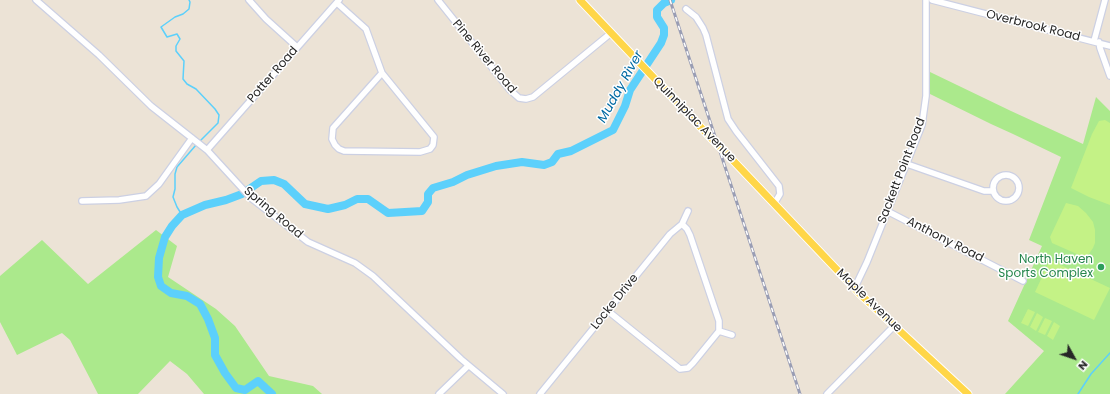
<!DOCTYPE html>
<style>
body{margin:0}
#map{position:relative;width:1110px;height:394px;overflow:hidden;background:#ece3d6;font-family:Poppins,sans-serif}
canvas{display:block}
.north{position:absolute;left:1054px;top:338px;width:40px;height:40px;-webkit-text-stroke:3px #fff;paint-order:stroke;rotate:130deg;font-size:11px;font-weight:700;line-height:16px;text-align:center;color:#272727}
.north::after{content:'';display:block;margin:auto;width:14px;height:18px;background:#272727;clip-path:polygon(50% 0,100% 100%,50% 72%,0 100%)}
</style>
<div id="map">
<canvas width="1110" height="394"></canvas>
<div class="north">N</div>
</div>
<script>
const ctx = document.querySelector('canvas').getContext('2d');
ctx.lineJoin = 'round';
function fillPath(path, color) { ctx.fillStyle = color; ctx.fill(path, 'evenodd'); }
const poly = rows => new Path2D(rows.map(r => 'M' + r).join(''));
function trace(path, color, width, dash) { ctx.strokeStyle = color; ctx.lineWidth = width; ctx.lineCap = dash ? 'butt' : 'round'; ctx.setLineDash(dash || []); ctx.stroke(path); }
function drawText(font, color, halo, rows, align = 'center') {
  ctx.font = font + ' Poppins,sans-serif'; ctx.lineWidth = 3; ctx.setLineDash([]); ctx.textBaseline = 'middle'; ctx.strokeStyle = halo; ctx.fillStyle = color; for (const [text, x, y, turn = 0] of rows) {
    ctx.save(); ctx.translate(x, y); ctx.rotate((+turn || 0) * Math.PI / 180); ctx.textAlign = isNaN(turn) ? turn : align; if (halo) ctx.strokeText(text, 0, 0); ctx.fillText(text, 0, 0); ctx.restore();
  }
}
const green = poly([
 [930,72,1011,111,1083,144,1096,97,1110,111,1110,394,1005,394,1044,351,1008,321,1042,246,1029,240,1061,157,1013,134,991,124,930,94],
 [156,230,177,246,168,277,216,309,235,326,269,376,313,386,322,394,204,394,187,374,170,361,138,394,98,394,70,340,62,333,17,355,0,322,0,276,42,240,88,284]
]);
const pitch = poly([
 [1105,120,1110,123,1110,205,1089,197,1071,188,1092,134,1099,121],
 [1066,203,1078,206,1086,213,1093,222,1095,230,1095,243,1093,248,1086,258,1052,243,1050,237],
 [1050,260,1110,288,1094,320,1035,292],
 [1028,309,1035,312,1028,326,1021,323],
 [1037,313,1043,317,1036,331,1030,327],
 [1045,318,1052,321,1045,335,1038,332],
 [1054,322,1060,326,1053,340,1047,336]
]);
const stream = poly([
 [189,0,190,2,189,9,183,14,175,17,161,27,167,37,177,34,180,39,176,46,176,51,184,61,183,79,187,84,196,89,215,109,219,115,218,123,200,141],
 [182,215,177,207,173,197,175,189,175,174,177,167,196,145],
 [1078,394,1091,374,1110,353]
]);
const river = poly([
 [272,394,258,381,245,390,236,388,225,373,215,355,215,338,208,319,200,304,187,296,171,293,161,286,158,277,159,258,165,237,172,226,182,215,205,205,226,200,242,194,261,181,274,180,284,184,305,204,328,209,345,205,357,199,368,199,388,213,422,211,428,202,428,194,433,188,453,182,467,175,496,166,522,162,544,165,552,162,558,154,571,151,613,130,625,106,630,90,661,43,664,35,664,28,657,17,657,10,664,3,671,0]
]);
const minor = poly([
 [36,0,99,55,151,106,207,150,251,198,308,242,355,263,373,276,461,359,503,394],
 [249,0,266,19,297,47],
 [438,0,510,90,519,98,526,99,533,97,611,33],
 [932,0,1110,46],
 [337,3,366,29,382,73],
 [686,9,696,17,703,28,706,35,728,119,736,131,779,186,780,194,774,204],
 [1094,41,1105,0],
 [1099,42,1100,48,1110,76],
 [382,73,434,137,433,145,430,149,420,152,344,151,339,149,335,145,332,139,333,128,382,73],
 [207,150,339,0],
 [907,164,984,191,993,191],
 '993 188a13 13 0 1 1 26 0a13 13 0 1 1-26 0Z',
 [82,201,119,200,146,196,159,184,192,138],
 [887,211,1023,281],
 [682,224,687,229,690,235,719,321,719,331,732,335],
 [853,288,857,283,867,262,922,125,926,96,926,0],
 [608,311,680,369,688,368,693,363,719,331],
 [439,394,468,366],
 [540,394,670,234,682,224,688,211],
 [827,394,894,326]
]);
const major = poly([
 [580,0,711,138],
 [725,152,860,294,968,394]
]);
const rail = poly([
 [670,0,800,394]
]);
const majorBridge = poly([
 [711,138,725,152]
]);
const markers = [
 [1101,267,4,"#2e9e5b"]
];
const streetNames = [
 ["Overbrook Road",1033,26,14],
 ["Pine River Road",484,57,50],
 ["Potter Road",273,75,-49],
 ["Quinnipiac Avenue",694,120,46],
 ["Sackett Point Road",902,171,-69],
 ["Spring Road",273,213,40],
 ["Anthony Road",945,240,27],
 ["Maple Avenue",869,301,44],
 ["Locke Drive",615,302,-51]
];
const leisureNames = [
 ["North Haven",1093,260],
 ["Sports Complex",1093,274]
];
const waterNames = [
 ["Muddy River",621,87,-61]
];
fillPath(green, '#abe98c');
fillPath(pitch, '#c4f286');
trace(stream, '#5cd0fb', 1.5);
trace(river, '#5cd0fb', 8);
trace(minor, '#ccd0e3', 8);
trace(major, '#fff', 9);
trace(minor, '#fff', 5.5);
trace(major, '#ffd648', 7);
trace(rail, '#999db4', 3);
trace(rail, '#fff', 1.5, [4.5]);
trace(majorBridge, '#fff', 9, []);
trace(majorBridge, '#ffd648', 7);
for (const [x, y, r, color] of markers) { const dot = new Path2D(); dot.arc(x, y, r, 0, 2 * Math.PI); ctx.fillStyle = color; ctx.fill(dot); trace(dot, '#fff', 1.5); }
drawText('12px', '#272727', '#fff', streetNames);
drawText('12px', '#27864d', '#fff', leisureNames, 'right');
drawText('italic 13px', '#0069a2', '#fff', waterNames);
</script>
